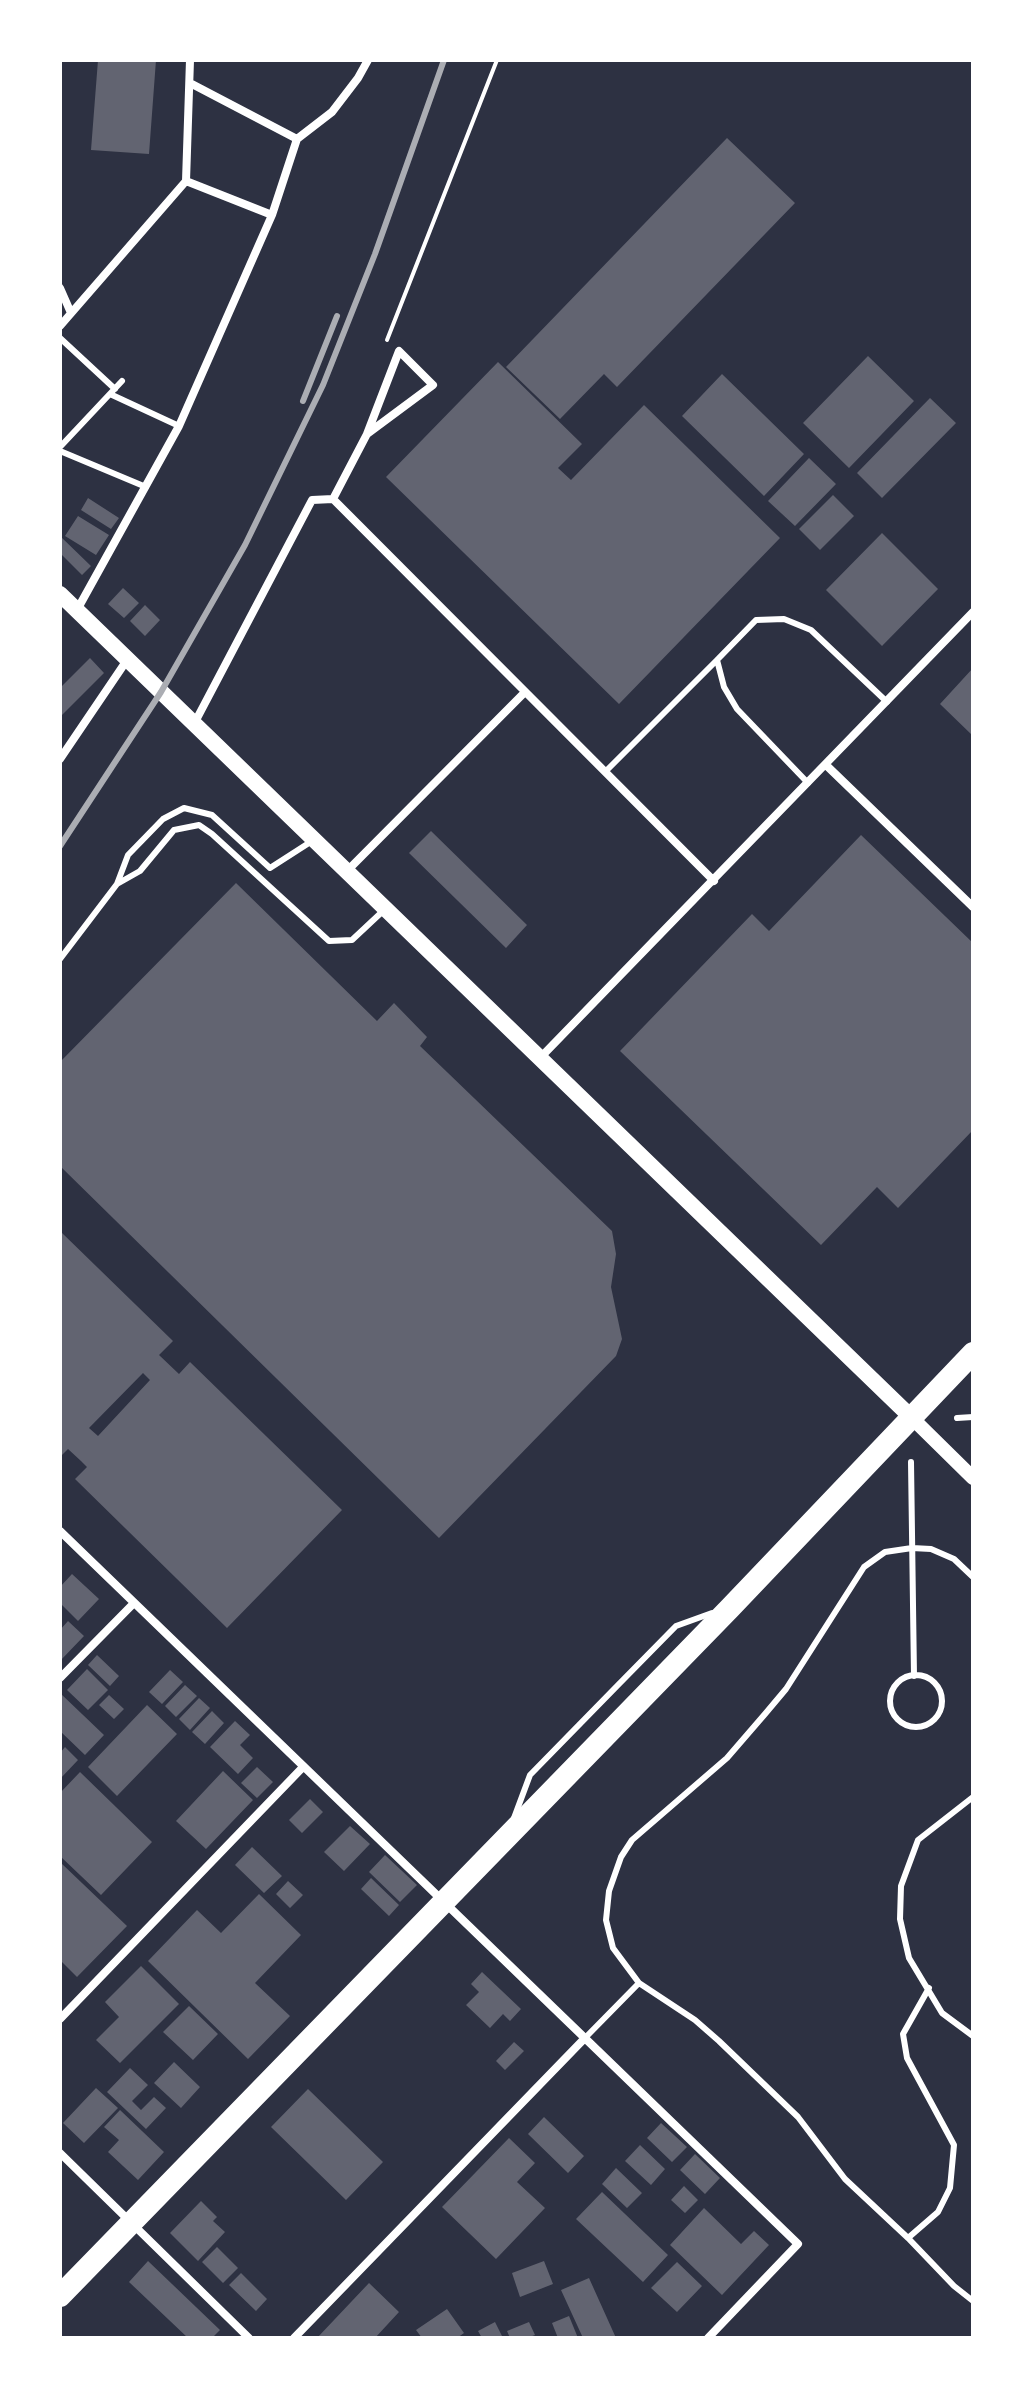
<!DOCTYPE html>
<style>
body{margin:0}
#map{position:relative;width:1033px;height:2398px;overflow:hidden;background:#2d3142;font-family:"Noto Sans",sans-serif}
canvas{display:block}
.frame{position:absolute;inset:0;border:62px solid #fff;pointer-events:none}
</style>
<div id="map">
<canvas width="1033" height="2398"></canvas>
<div class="frame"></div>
</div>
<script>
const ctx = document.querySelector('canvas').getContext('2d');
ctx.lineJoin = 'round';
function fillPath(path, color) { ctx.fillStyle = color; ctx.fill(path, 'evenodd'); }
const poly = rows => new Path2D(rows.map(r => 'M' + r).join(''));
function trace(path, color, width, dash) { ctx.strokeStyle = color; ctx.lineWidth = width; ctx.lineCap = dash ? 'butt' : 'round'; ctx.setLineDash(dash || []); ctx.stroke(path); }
const building = poly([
 [98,60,156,60,149,154,91,150],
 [727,138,795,203,617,387,604,374,560,419,506,367],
 [868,356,914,401,849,468,803,423],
 [498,362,582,444,558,468,571,480,644,405,780,538,619,704,386,477],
 [722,374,804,454,764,496,682,416],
 [930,398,956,423,882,498,857,473],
 [809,458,836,484,795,526,768,501],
 [833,495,854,516,820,550,799,529],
 [88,498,119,518,111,529,81,510],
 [78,516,109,535,96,555,65,536],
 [882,533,938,589,882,646,826,590],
 [60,536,91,566,82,575,60,553],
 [123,588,139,603,124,618,108,604],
 [145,605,160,620,145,636,130,621],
 [90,658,104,673,60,717,60,688],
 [973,668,973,736,940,704],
 [431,831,527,925,506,948,409,853],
 [861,835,973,943,973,1130,898,1208,877,1187,821,1245,620,1051,752,914,769,931],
 [236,883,377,1021,394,1003,427,1037,420,1046,612,1231,616,1254,611,1287,622,1339,616,1356,439,1538,60,1166,60,1062],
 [60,1231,173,1341,159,1355,179,1374,190,1362,342,1510,227,1628,75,1479,87,1467,81,1461,68,1449,60,1457],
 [143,1373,150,1380,98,1436,89,1428],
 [72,1574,99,1599,78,1621,60,1603,60,1587],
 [68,1621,84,1636,60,1661,60,1630],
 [97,1655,119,1676,110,1686,88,1665],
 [87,1669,108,1690,88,1710,67,1690],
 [170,1670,183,1682,162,1704,149,1692],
 [185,1685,197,1696,176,1717,165,1706],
 [60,1693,104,1735,85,1755,60,1731],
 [109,1695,124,1709,114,1719,99,1705],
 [199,1698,210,1708,190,1730,179,1719],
 [147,1705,177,1734,117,1796,88,1767],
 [212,1711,224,1723,205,1744,192,1732],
 [235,1721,250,1735,240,1745,253,1758,238,1774,210,1747],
 [65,1747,78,1760,60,1779,60,1753],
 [257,1767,273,1782,257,1798,241,1783],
 [223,1771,253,1800,206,1849,176,1821],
 [80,1772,152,1842,101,1895,60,1856,60,1793],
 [310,1799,323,1812,302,1833,289,1820],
 [350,1826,370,1844,344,1871,324,1852],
 [252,1847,282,1876,264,1893,235,1865],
 [385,1855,417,1885,400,1902,369,1872],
 [60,1862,127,1926,77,1977,60,1960],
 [371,1878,399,1905,389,1916,361,1889],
 [288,1881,303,1895,290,1908,276,1894],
 [259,1894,301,1935,255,1983,290,2016,248,2059,148,1961,197,1910,221,1933],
 [141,1966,179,2004,120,2063,96,2040,119,2017,105,2002],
 [482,1972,521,2009,510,2021,503,2014,490,2028,466,2005,479,1992,471,1984],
 [189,2006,218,2034,193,2060,163,2032],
 [514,2042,524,2051,505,2070,496,2061],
 [174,2062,200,2087,181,2108,154,2083],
 [130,2068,148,2085,132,2101,141,2110,154,2097,166,2108,146,2129,107,2092],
 [96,2088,118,2108,84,2143,63,2123],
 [308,2089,383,2162,346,2200,271,2127],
 [120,2110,164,2152,138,2180,108,2152,119,2140,104,2127],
 [544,2117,584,2156,568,2173,528,2134],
 [661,2123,687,2147,672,2162,647,2138],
 [509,2138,535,2163,517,2182,545,2208,496,2259,442,2207],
 [640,2145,665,2169,651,2185,625,2161],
 [695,2154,720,2178,705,2194,680,2170],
 [616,2168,642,2193,627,2208,602,2184],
 [684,2186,698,2200,685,2213,671,2200],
 [602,2192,668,2255,643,2282,576,2219],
 [201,2201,217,2217,213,2221,225,2232,198,2261,170,2233],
 [704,2208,741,2244,754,2231,769,2245,722,2295,670,2245],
 [217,2247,238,2268,223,2283,202,2262],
 [148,2261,220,2330,212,2338,188,2338,129,2282],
 [544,2261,553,2284,520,2297,512,2273],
 [677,2262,702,2286,677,2312,651,2288],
 [241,2273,267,2299,256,2311,229,2285],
 [589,2278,616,2338,583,2338,561,2290],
 [369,2283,399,2312,375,2338,317,2338],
 [447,2309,464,2333,457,2338,422,2338,416,2330],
 [569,2316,578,2338,558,2338,552,2323],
 [495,2322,503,2338,482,2338,478,2331],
 [529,2322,535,2335,527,2338,510,2338,507,2331]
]);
const path = poly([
 [387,340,497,60]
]);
const service = poly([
 [60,338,115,389],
 [110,394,179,426],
 [60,447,122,381],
 [60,451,146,487],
 [605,772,717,660],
 [808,783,737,709,724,687,717,660,756,620,784,619,811,630,887,702],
 [117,884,140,871,174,830,199,825,212,834,329,941,352,940,383,911],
 [60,959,117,884,128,855,163,819,184,808,212,815,270,868,312,841],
 [957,1418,973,1417],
 [911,1462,914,1676],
 [973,1577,954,1559,931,1549,912,1548,885,1552,864,1567,786,1689,765,1714,727,1758,632,1840,621,1857,609,1891,606,1920,613,1948,639,1983,695,2020,719,2041,798,2117,845,2179,908,2238,954,2286,973,2301],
 '890 1701a26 26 0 1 1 52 0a26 26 0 1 1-52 0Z',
 [973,1797,918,1840,901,1886,900,1919,909,1958,942,2013,973,2036],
 [514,1818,530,1775,618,1685,676,1626,712,1613],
 [584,2039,639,1983],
 [908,2238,938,2212,950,2188,954,2145,907,2058,903,2034,929,1988]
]);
const minor = poly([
 [190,83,297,139],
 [272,215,297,139,332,112,358,78,368,60],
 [60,288,71,313],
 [60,326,186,181,190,60],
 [333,499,367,434,433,385,399,351,367,434],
 [77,610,179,426,272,215,186,181],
 [194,724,312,500,333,499,714,881],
 [60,759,127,660],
 [826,765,973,907],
 [347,871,525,692],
 [540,1058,973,612],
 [60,1531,798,2244,708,2338],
 [60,1678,134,1603],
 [60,2019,303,1767],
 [60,2153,249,2338],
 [294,2338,584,2039]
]);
const tertiary = poly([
 [911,1417,973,1478]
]);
const secondary = poly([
 [60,594,911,1417]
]);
const trunk = poly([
 [60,2296,730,1608,973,1353]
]);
const rail = poly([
 [303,401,337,316],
 [60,846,161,692,245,545,323,385,375,254,444,60]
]);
fillPath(building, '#626471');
trace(path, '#fff', 4);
trace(service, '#fff', 6);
trace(minor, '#fff', 8);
trace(tertiary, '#fff', 14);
trace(secondary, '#fff', 16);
trace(trunk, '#fff', 22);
trace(rail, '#abadb3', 6);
</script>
